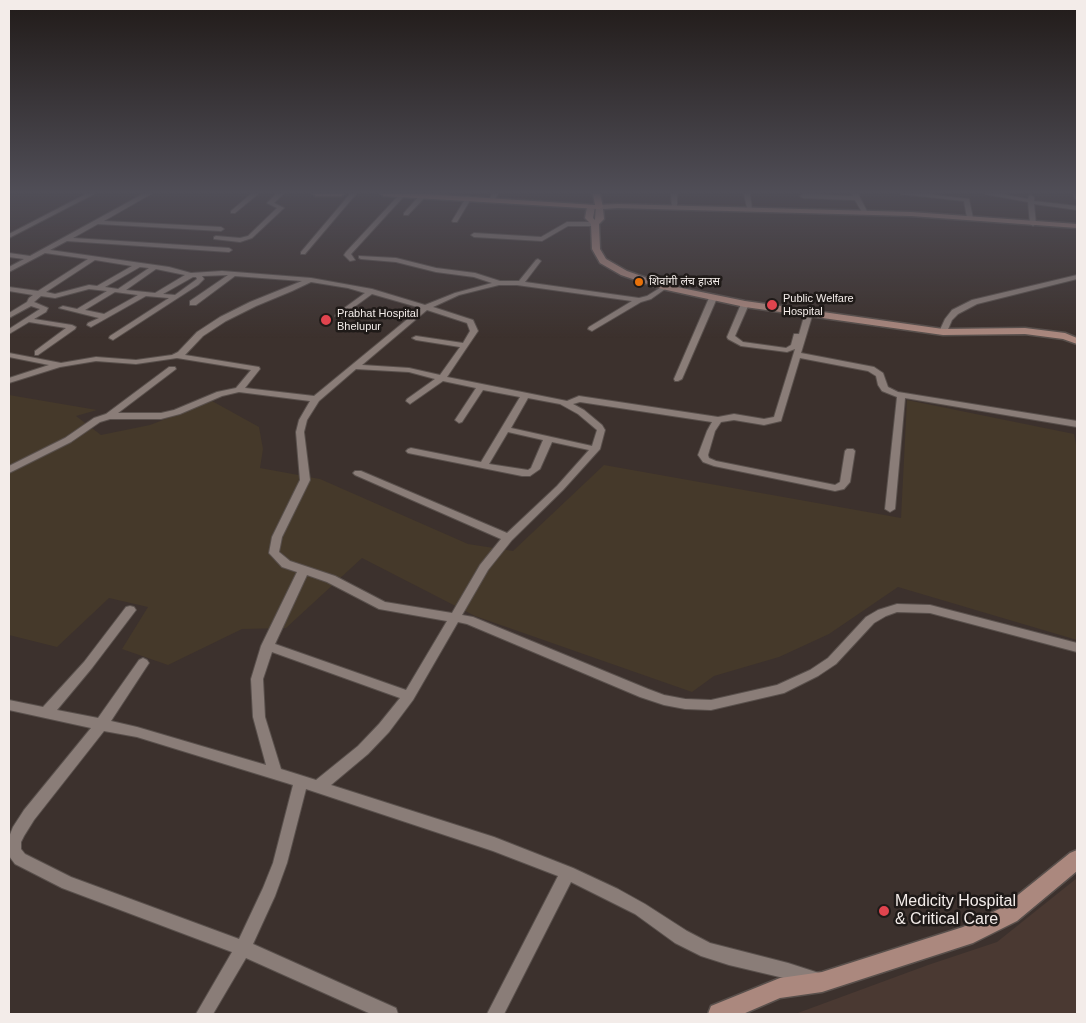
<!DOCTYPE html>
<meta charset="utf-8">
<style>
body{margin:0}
#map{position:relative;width:1086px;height:1023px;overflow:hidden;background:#3c312d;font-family:Helvetica,sans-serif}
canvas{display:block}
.frame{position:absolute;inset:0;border:10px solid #f3ece9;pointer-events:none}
</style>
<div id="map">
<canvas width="1086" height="1023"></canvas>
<div class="frame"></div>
</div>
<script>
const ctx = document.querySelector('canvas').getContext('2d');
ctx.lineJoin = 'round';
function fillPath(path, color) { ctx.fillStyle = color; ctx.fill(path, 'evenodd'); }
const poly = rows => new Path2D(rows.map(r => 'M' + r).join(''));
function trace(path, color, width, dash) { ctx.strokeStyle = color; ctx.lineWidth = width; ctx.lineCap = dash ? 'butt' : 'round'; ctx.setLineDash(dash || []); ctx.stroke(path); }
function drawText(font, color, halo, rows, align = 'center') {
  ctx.font = font + ' Helvetica,"Noto Sans Devanagari",sans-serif'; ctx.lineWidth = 5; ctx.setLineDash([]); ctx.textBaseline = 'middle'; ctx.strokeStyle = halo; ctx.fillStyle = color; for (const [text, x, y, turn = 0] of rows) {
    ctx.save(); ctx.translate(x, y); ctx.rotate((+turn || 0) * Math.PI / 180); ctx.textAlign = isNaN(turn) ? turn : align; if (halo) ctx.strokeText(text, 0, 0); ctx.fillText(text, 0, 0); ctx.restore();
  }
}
const built = poly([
 [1077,878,1077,1014,795,1014,928,965,997,942]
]);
const education = poly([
 [9,395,97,410,76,416,101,435,150,425,212,401,259,427,263,449,260,468,320,479,468,544,513,551,604,465,901,518,907,400,1074,434,1077,450,1077,640,898,587,829,634,779,657,714,676,692,692,475,616,362,558,286,628,242,629,168,665,122,649,148,607,109,598,57,647,9,635]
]);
const street = poly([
 [86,194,94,194,9,238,9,234,86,194],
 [143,194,151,194,104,221,221,227,224,229,221,231,98,224,73,238,229,248,232,250,229,252,67,241,50,250,169,267,191,273,222,271,311,278,372,289,425,305,455,293,492,283,474,277,436,272,396,262,361,259,359,258,359,256,396,258,436,268,475,273,500,281,519,281,536,260,538,259,541,261,525,282,639,298,647,296,663,286,668,287,651,299,641,302,592,331,588,329,589,327,632,301,517,285,499,285,459,295,433,307,473,320,478,331,447,377,567,401,579,396,718,417,734,414,764,419,774,417,795,349,787,352,741,346,728,339,727,337,741,304,745,302,749,304,735,336,743,342,786,348,791,345,794,334,799,334,805,313,809,311,813,313,801,353,874,367,883,373,888,387,898,392,1077,421,1077,427,905,398,895,509,890,512,885,509,897,397,882,391,878,385,876,376,868,371,800,358,781,421,764,425,734,420,721,422,715,431,708,455,709,458,716,461,835,485,840,482,845,451,847,449,853,449,855,451,850,482,844,489,835,491,714,466,703,462,698,455,707,431,712,422,580,402,573,404,584,410,602,425,605,430,600,449,563,490,512,540,488,570,462,615,473,617,648,689,664,695,685,699,711,700,777,685,810,670,828,658,866,617,878,610,897,604,930,605,1077,643,1077,652,930,613,897,612,886,616,874,623,836,664,818,676,784,693,711,710,685,709,664,705,640,697,467,624,458,622,413,700,389,732,368,754,331,785,494,837,573,868,618,889,645,904,687,931,710,943,788,963,819,973,821,979,819,985,813,987,788,979,729,965,701,956,675,943,635,914,571,882,504,1014,487,1014,558,876,493,851,306,789,287,863,275,896,253,944,396,1008,398,1014,371,1014,246,958,213,1014,196,1014,232,952,62,888,15,864,9,856,9,837,13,827,24,810,91,728,9,710,9,700,43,707,84,662,126,607,130,606,134,607,136,610,92,668,57,710,98,718,139,660,143,658,147,660,149,663,111,721,137,727,266,765,253,717,251,679,261,646,297,572,282,567,269,553,272,537,300,480,296,432,299,420,310,401,239,392,222,396,180,414,161,419,110,419,100,422,71,442,9,473,9,466,65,438,94,418,106,414,169,367,175,367,176,369,118,413,161,413,174,410,217,392,236,388,251,370,177,358,136,364,96,361,60,367,9,383,9,378,49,365,9,357,9,353,61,363,96,357,136,360,172,355,178,352,197,332,220,317,250,302,302,281,235,276,196,305,190,305,190,301,228,275,202,276,204,279,198,285,113,340,109,338,110,336,169,298,146,296,91,327,87,325,88,323,99,318,59,308,63,306,77,309,107,291,89,289,55,298,41,296,34,302,48,308,46,312,34,319,72,325,76,327,75,329,38,355,35,355,35,351,66,328,29,322,9,334,9,329,40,309,31,306,9,318,9,313,27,302,29,298,33,295,9,291,9,287,38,291,88,259,45,253,9,272,9,267,24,259,9,257,9,253,30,256,143,194],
 [95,260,132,266,97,286,89,285,55,294,46,292,95,260],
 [140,267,149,268,118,289,105,287,140,267],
 [156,269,185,275,155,293,126,290,156,269],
 [193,277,196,277,197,279,175,295,163,294,193,277],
 [311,282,348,288,365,293,336,314,335,316,339,318,372,294,421,308,314,396,245,388,260,369,259,367,185,355,203,336,226,321,256,306,292,291,311,282],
 [115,292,138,295,104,314,85,310,115,292],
 [427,310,467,323,470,331,463,343,416,336,412,338,416,340,460,347,440,375,409,368,362,365,427,310],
 [356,369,409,372,435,379,407,399,406,401,410,404,443,381,476,388,455,420,459,423,462,422,483,390,520,397,481,462,411,448,408,449,406,451,408,453,522,476,530,476,540,469,552,442,589,450,557,486,507,533,361,471,355,471,353,473,355,475,501,539,480,565,452,613,385,602,335,576,290,561,279,552,282,537,310,480,304,432,307,420,319,401,356,369],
 [528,398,560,404,578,414,597,430,592,446,511,428,528,398],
 [508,432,543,440,531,468,528,470,489,464,508,432],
 [307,575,327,582,379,609,447,621,406,690,275,644,307,575],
 [272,652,400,698,379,724,358,746,316,780,281,769,265,717,263,679,272,652],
 [104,731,137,737,293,785,273,863,263,888,239,939,71,877,25,854,21,849,21,842,24,836,34,820,104,731],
 [251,194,258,194,235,213,231,213,231,211,251,194],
 [276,194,283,194,274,203,284,208,252,238,240,242,214,239,214,237,216,236,240,238,248,236,277,208,267,203,276,194],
 [350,194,356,194,305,254,301,254,301,252,350,194],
 [400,194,406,194,351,254,355,260,350,261,344,255,346,252,400,194],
 [421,194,427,195,408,215,404,215,404,213,421,194],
 [492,194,498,194,495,199,490,198,492,194],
 [671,194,677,194,677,208,672,207,671,194],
 [744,194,750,194,752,209,747,208,744,194],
 [804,194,853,196,852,194,858,194,868,213,863,214,855,200,803,198,800,196,804,194],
 [901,194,926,194,969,199,973,218,970,220,967,218,964,201,901,194],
 [985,194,1001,194,1028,199,1029,196,1031,195,1034,197,1034,201,1077,206,1077,210,1034,204,1036,224,1033,226,1030,224,1028,202,985,194],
 [1073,194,1077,194,1077,200,1075,199,1073,194],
 [467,196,472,197,457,222,453,222,452,221,467,196],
 [567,222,595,222,598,224,595,226,568,226,542,241,474,237,471,235,474,233,541,237,567,222],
 [1077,275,1077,279,977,304,958,314,952,320,946,334,940,334,939,332,945,319,952,310,972,300,1077,275],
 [713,296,717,298,682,379,678,381,675,381,674,379,709,298,713,296]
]);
const secondary = poly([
 [618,204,911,212,1077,224,1077,228,911,216,618,208,603,209,604,219,599,224,600,249,606,259,627,271,667,285,745,301,943,329,1025,328,1065,333,1077,338,1077,344,1063,339,1025,334,943,335,745,307,662,289,621,275,600,263,592,249,591,224,585,218,587,207,591,205,595,207,593,218,595,220,596,205,618,204],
 [1077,850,1077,871,1017,921,973,943,822,992,780,998,743,1014,708,1014,711,1006,780,978,822,972,963,927,1003,907,1070,853,1077,850]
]);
const primary = poly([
 [313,194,344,194,341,196,316,196,313,194],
 [381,194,425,194,595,205,593,194,600,194,603,207,599,209,384,196,381,194]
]);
const markers = [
 [639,282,5,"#e8710a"],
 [772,305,6,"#e0444e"],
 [326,320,6,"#e0444e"],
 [884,911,6,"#e0444e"]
];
const farPoinames = [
 ["शिवांगी लंच हाउस",649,282],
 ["Public Welfare",783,299],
 ["Hospital",783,312],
 ["Prabhat Hospital",337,314],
 ["Bhelupur",337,327]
];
const nearPoinames = [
 ["Medicity Hospital",895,902],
 ["& Critical Care",895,920]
];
fillPath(built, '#4a3932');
fillPath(education, '#45392a');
trace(street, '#59504c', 2);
trace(secondary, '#59504c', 3);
trace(primary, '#59504c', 3);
fillPath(street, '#8a7d78');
fillPath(secondary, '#ab887e');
fillPath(primary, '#cb9483');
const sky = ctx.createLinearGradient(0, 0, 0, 338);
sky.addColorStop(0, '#211b19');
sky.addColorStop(0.57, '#504e57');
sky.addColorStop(1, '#504e5700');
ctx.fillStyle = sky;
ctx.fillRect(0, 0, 1086, 338);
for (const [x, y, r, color] of markers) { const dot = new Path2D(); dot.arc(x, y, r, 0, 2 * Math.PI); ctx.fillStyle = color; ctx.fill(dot); trace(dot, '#1f1a18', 2); }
drawText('11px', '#f3ece9', '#1f1a18', farPoinames, 'left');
drawText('16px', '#f3ece9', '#1f1a18', nearPoinames, 'left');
</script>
